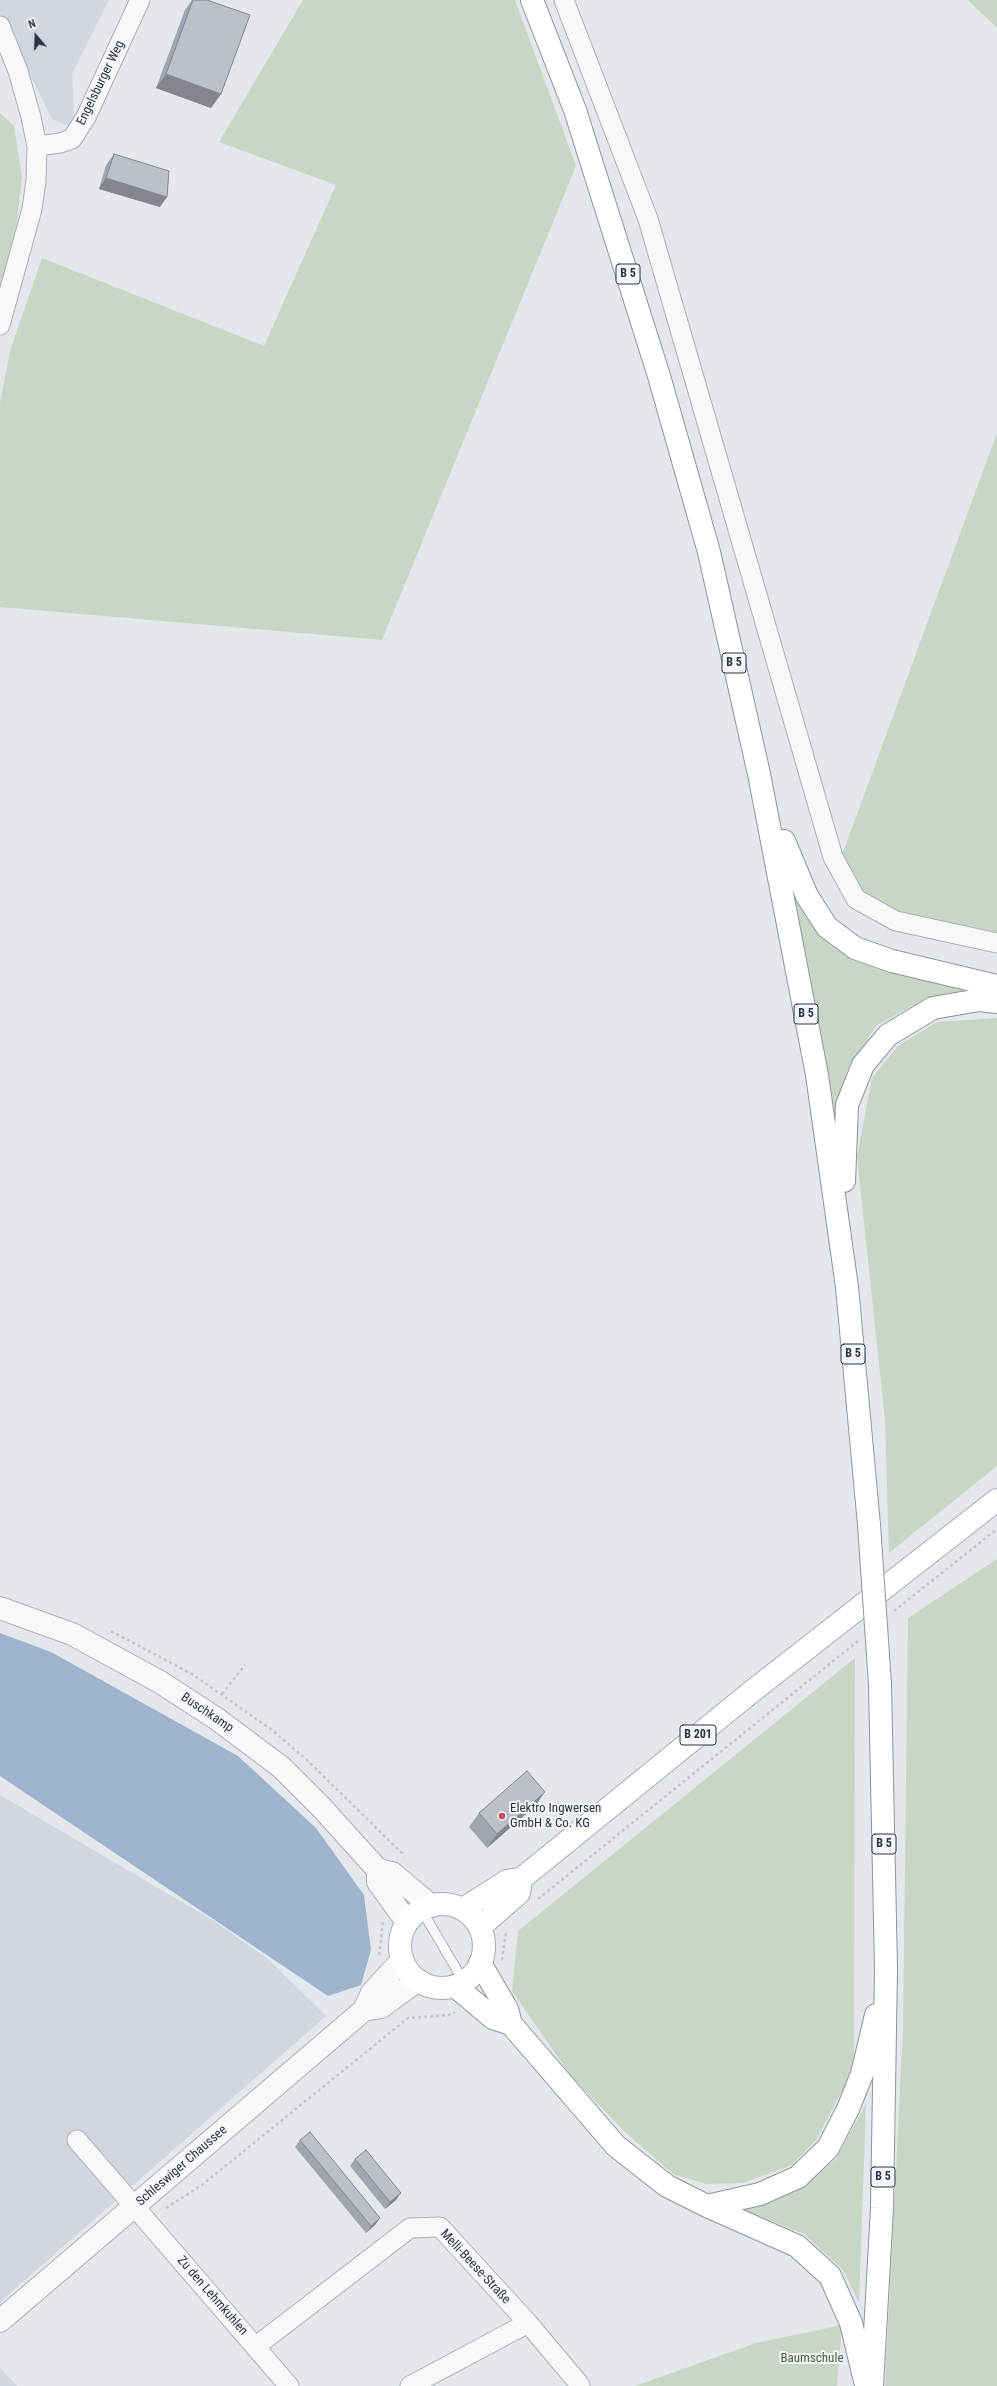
<!DOCTYPE html>
<meta charset="utf-8">
<style>
body{margin:0}
#map{position:relative;width:997px;height:2386px;overflow:hidden;background:#e4e7ec;font-family:"Roboto Condensed",sans-serif}
canvas{display:block}
.north{position:absolute;left:16px;top:16px;width:40px;height:40px;-webkit-text-stroke:3px #f4f6f9;paint-order:stroke;rotate:341deg;font-size:11px;font-weight:700;line-height:16px;text-align:center;color:#2b3445}
.north::after{content:'';display:block;margin:auto;width:14px;height:18px;background:#2b3445;clip-path:polygon(50% 0,100% 100%,50% 72%,0 100%)}
</style>
<div id="map">
<canvas width="997" height="2386"></canvas>
<div class="north">N</div>
</div>
<script>
const ctx = document.querySelector('canvas').getContext('2d');
ctx.lineJoin = 'round';
function fillPath(path, color) { ctx.fillStyle = color; ctx.fill(path, 'evenodd'); }
const poly = rows => new Path2D(rows.map(r => 'M' + r).join(''));
function trace(path, color, width, dash) { ctx.strokeStyle = color; ctx.lineWidth = width; ctx.lineCap = dash ? 'butt' : 'round'; ctx.setLineDash(dash || []); ctx.stroke(path); }
function drawText(font, color, halo, rows, align = 'center') {
  ctx.font = font + ' "Roboto Condensed",sans-serif'; ctx.lineWidth = 4; ctx.setLineDash([]); ctx.textBaseline = 'middle'; ctx.strokeStyle = halo; ctx.fillStyle = color; for (const [text, x, y, turn = 0] of rows) {
    ctx.save(); ctx.translate(x, y); ctx.rotate((+turn || 0) * Math.PI / 180); ctx.textAlign = isNaN(turn) ? turn : align; if (halo) ctx.strokeText(text, 0, 0); ctx.fillText(text, 0, 0); ctx.restore();
  }
}
const built = poly([
 [0,0,109,0,72,74,74,120,68,126,52,119,0,14],
 [0,1795,214,1921,269,1960,326,2016,0,2302],
 [0,2368,17,2386,0,2386]
]);
const green = poly([
 [303,0,515,0,576,166,382,640,0,607,0,403,10,351,42,258,264,346,336,185,219,142],
 [968,0,997,0,997,28],
 [0,113,14,126,22,177,16,230,0,288],
 [997,433,997,935,898,914,861,893,842,855],
 [795,899,830,940,874,967,954,980,969,989,919,1002,877,1025,847,1071,835,1125],
 [997,1018,997,1466,889,1553,885,1420,857,1157,872,1078,898,1046,937,1022],
 [997,1559,997,2386,885,2386,903,2029,908,1618],
 [855,1658,854,2068,816,2140,792,2165,743,2183,706,2184,673,2174,625,2132,571,2076,512,1991,518,1931],
 [866,2104,859,2303,843,2270,804,2234,737,2207,801,2188,836,2159],
 [842,2325,837,2386,635,2386,756,2343]
]);
const water = poly([
 [0,1633,51,1652,238,1756,316,1828,364,1895,371,1950,361,1985,328,1996,0,1776]
]);
const path = poly([
 [894,1611,997,1529],
 [111,1631,192,1674,272,1730,308,1761,405,1856],
 [222,1694,245,1665],
 [538,1899,858,1641],
 [379,1955,383,1922],
 [502,1960,506,1932],
 [166,2208,202,2185,408,2018,449,2015,455,2012]
]);
const service = poly([
 [421,1909,464,1982]
]);
const minor = poly([
 [564,0,648,219,833,857,856,899,896,921,997,943],
 [0,26,18,71,31,117,37,146,36,181,32,209,0,325],
 [37,146,60,143,72,139,86,117,140,0],
 [77,2140,289,2386],
 [255,2347,410,2228,440,2227,528,2323,580,2385],
 [410,2386,528,2323]
]);
const tertiary = poly([
 [0,1608,72,1634,160,1682,217,1719,281,1767,322,1808,378,1870,392,1873,431,1906],
 [378,1870,378,1882,407,1922],
 [364,2010,381,2007,418,1980],
 [0,2321,364,2010,372,1993,402,1960]
]);
const primary = poly([
 '400 1946a42 42 0 1 1 84 0a42 42 0 1 1-84 0Z',
 [463,1909,507,1881,521,1879,755,1689,997,1500],
 [480,1927,519,1893,521,1879]
]);
const trunk = poly([
 [532,0,575,110,659,376,709,552,759,774,817,1075,847,1287,869,1525],
 [784,841,807,896,827,927,855,948,892,961,997,986],
 [844,1181,847,1105,863,1065,888,1035,933,1008,979,1000,997,1002],
 [480,1963,507,2009,511,2024,616,2146,667,2186,707,2206,797,2246,830,2276,851,2323,865,2381],
 [455,1986,493,2018,511,2024],
 [707,2206,760,2194,798,2177,828,2148,848,2109,862,2074,876,2015],
 [872,2386,882,2208,886,1969,880,1684]
]);
const trunkBridge = poly([
 [869,1525,880,1684]
]);
const wall = poly([
 [192,0,207,0,221,94,211,108,156,88,185,10],
 [114,154,160,207,99,189,106,165],
 [535,1806,487,1848,469,1827,479,1813],
 [300,2140,380,2218,375,2225,366,2233,295,2147],
 [355,2159,396,2200,385,2209,350,2166]
]);
const shadedWall = poly([
 [166,74,221,94,211,108,156,88],
 [106,178,167,197,160,207,99,189],
 [545,1792,535,1806,487,1848,497,1834],
 [401,2193,396,2200,385,2209,390,2202],
 [380,2218,375,2225,366,2233,371,2226]
]);
const building = poly([
 [193,0,207,0,250,15,221,94,166,74,193,0],
 [114,154,169,171,167,197,106,178,114,154],
 [527,1771,545,1792,497,1834,479,1813,527,1771],
 [310,2132,380,2218,371,2226,300,2140,310,2132],
 [366,2150,401,2193,390,2202,355,2159,366,2150]
]);
const markers = [
 [502,1816,4,"#d1495b"]
];
const shields = [
 [628,274,24],
 [734,663,24],
 [806,1014,24],
 [853,1354,24],
 [698,1735,36],
 [884,1844,24],
 [883,2177,24]
];
const shieldNames = [
 ["B 5",628,274],
 ["B 5",734,663],
 ["B 5",806,1014],
 ["B 5",853,1354],
 ["B 201",698,1735],
 ["B 5",884,1844],
 ["B 5",883,2177]
];
const streetNames = [
 ["Engelsburger Weg",101,83,-64],
 ["Buschkamp",207,1713,34],
 ["Schleswiger Chaussee",182,2166,-41],
 ["Melli-Beese-Straße",475,2267,47],
 ["Zu den Lehmkuhlen",212,2296,49]
];
const poiNames = [
 ["Elektro Ingwersen",510,1809],
 ["GmbH & Co. KG",510,1824]
];
const parkNames = [
 ["Baumschule",812,2359]
];
fillPath(built, '#d2d6de');
fillPath(green, '#c9d6c5');
fillPath(water, '#9fb4cc');
trace(service, '#a9aeb7', 11);
trace(minor, '#a9aeb7', 21);
trace(tertiary, '#a9aeb7', 24);
trace(primary, '#a3abb8', 24);
trace(trunk, '#8b94a3', 24);
trace(path, '#c2c5cb', 2.5, [3, 3]);
trace(service, '#f7f8fa', 9);
trace(minor, '#f7f8fa', 19);
trace(tertiary, '#f7f8fa', 22);
trace(primary, '#fff', 22);
trace(trunk, '#fff', 22);
trace(trunkBridge, '#8b94a3', 24, []);
trace(trunkBridge, '#fff', 22);
fillPath(wall, '#a1a5ae');
fillPath(shadedWall, '#83868d');
fillPath(building, '#bbc0ca');
trace(building, '#83868d', 1);
for (const [x, y, r, color] of markers) { const dot = new Path2D(); dot.arc(x, y, r, 0, 2 * Math.PI); ctx.fillStyle = color; ctx.fill(dot); trace(dot, '#f4f6f9', 1.5); }
for (const [x, y, w] of shields) { const box = new Path2D(); box.roundRect(x - w / 2, y - 10, w, 20, 3); ctx.fillStyle = '#f4f6f9'; ctx.fill(box); trace(box, '#2b3445', 1); }
drawText('bold 12px', '#2b3445', null, shieldNames);
drawText('13px', '#2b3445', '#f4f6f9', streetNames);
drawText('13px', '#2b3445', '#f4f6f9', poiNames, 'left');
drawText('13px', '#3f6138', '#f4f6f9', parkNames);
</script>
